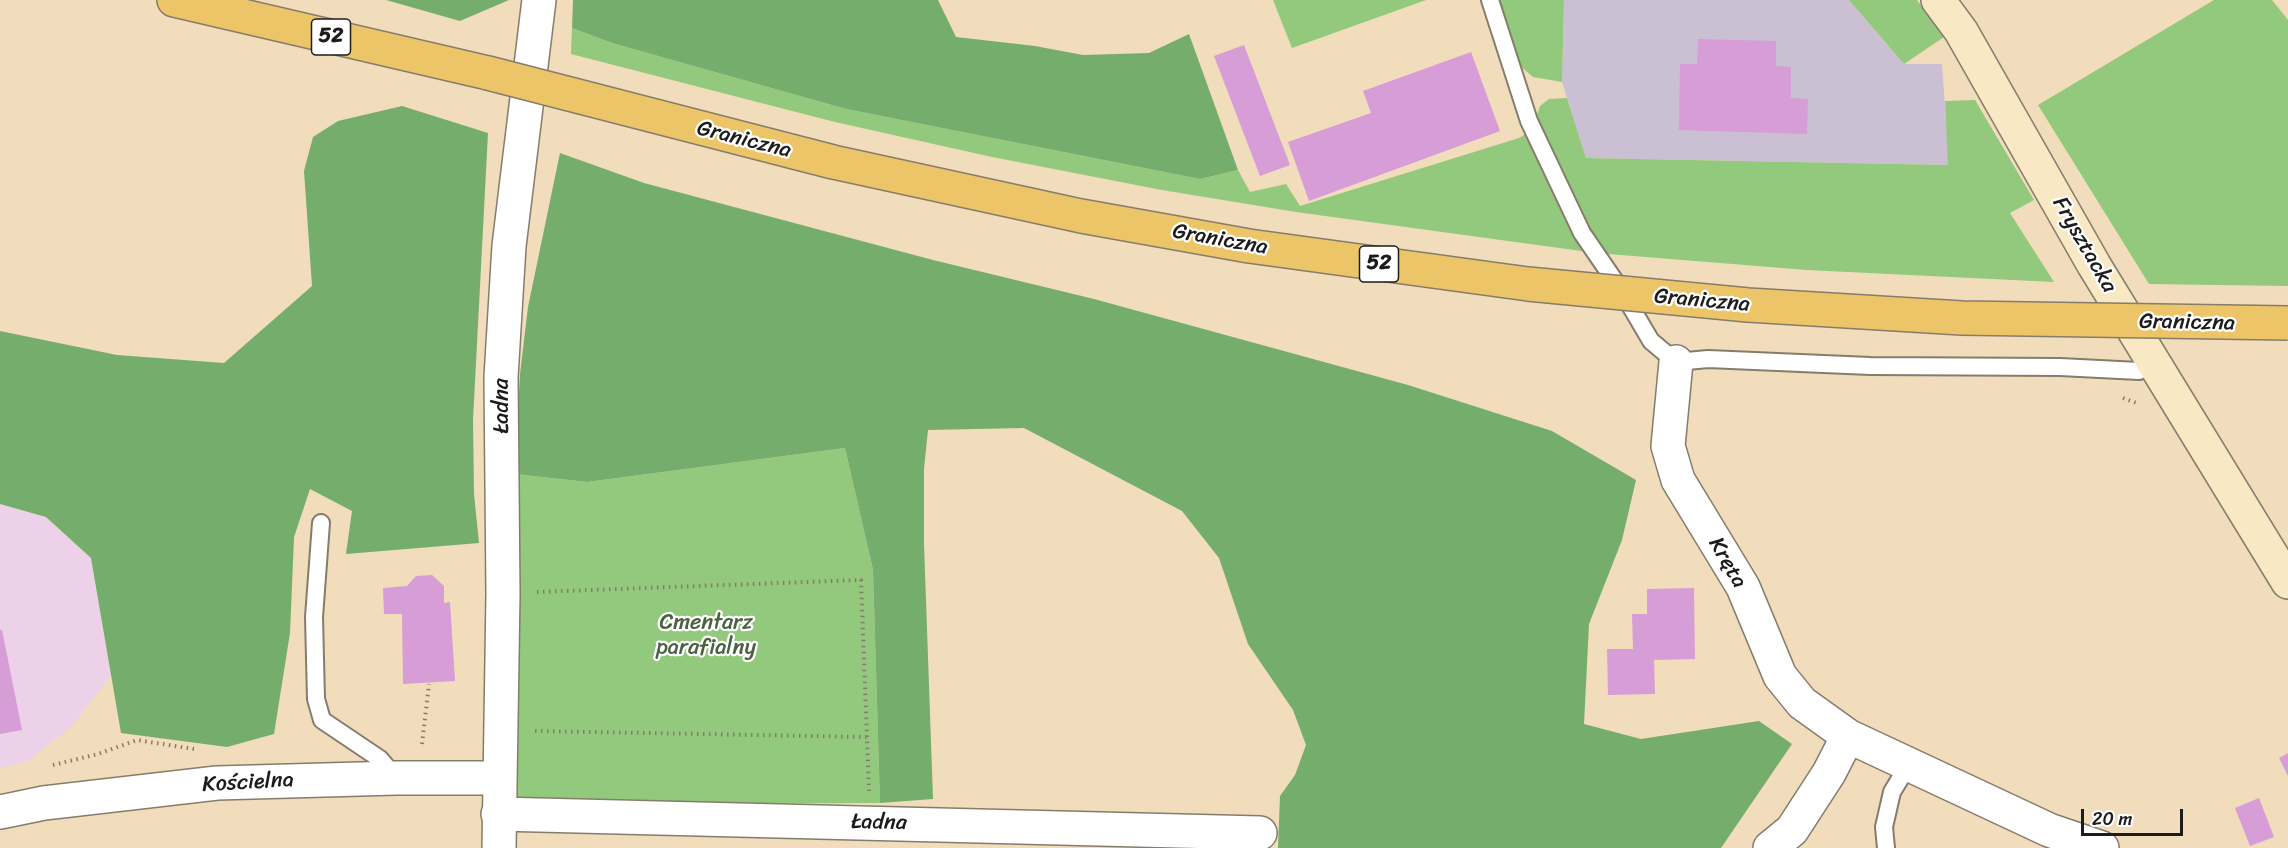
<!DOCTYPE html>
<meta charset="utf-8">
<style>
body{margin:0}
#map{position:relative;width:2288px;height:848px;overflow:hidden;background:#f1dcbc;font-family:Sriracha,sans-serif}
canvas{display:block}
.scale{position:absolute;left:2081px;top:809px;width:102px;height:27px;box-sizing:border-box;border:3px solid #1c1c1c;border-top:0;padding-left:8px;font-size:18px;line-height:21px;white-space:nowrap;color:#1c1c1c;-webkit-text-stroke:4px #fff;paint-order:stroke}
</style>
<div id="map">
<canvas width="2288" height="848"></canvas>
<div class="scale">20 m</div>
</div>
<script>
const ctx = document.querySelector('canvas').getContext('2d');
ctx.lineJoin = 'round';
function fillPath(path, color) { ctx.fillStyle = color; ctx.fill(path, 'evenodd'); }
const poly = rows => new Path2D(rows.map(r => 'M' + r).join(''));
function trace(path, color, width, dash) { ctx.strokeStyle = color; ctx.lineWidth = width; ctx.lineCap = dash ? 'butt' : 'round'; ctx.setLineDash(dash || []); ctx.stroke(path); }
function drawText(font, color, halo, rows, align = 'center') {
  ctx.font = font + ' Sriracha,sans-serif'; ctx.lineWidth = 4.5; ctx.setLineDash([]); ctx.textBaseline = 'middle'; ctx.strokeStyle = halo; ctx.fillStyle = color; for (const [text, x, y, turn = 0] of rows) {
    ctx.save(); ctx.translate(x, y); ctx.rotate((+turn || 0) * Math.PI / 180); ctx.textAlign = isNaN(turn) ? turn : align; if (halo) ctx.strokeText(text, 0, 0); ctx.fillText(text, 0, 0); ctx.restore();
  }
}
const built = poly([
 [0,504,46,517,91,558,112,674,71,727,28,761,0,768]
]);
const industrial = poly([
 [1564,0,1849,0,1904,64,1942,64,1949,165,1586,158,1562,82]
]);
const green = poly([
 [1273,0,1426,0,1292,48],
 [1498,0,1564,0,1562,82,1533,77,1519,65],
 [1849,0,1917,0,1944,37,1904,64],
 [2214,0,2272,0,2288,20,2288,286,2149,284,2038,105],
 [572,28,612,43,846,109,1200,179,1238,170,1250,192,1286,184,1300,206,1519,138,1540,125,1537,115,1540,106,1549,99,1567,98,1586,158,1948,165,1945,101,1975,100,2034,200,2010,213,2054,282,1807,270,1596,253,1296,212,1162,190,992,157,835,122,571,54],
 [845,448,873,570,880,803,508,805,515,474,587,482]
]);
const forest = poly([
 [386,0,509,0,460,21],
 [573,0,938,0,956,37,1035,46,1083,55,1149,53,1189,34,1238,170,1200,179,846,109,612,43,572,28],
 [402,106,488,133,473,420,474,494,479,543,346,554,352,511,310,489,294,537,290,633,274,734,227,747,121,733,91,558,46,517,0,504,0,331,117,355,224,363,312,286,304,171,313,137,338,121],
 [560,153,644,183,933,260,1094,299,1408,385,1552,431,1636,480,1622,540,1589,624,1584,724,1641,739,1759,721,1792,744,1721,848,1278,848,1280,796,1295,775,1306,745,1293,710,1248,644,1219,558,1182,511,1024,428,928,430,924,469,924,544,933,799,880,803,873,570,845,448,587,482,515,474,520,374,528,307]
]);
const building = poly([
 [1698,39,1776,41,1776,66,1791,67,1791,98,1808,99,1807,134,1679,130,1680,64,1697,64],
 [1244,45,1290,165,1260,176,1214,56],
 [1471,52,1500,131,1309,201,1288,142,1371,113,1363,91],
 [432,575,444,586,444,603,450,602,455,681,403,684,402,614,384,614,383,588,407,586,416,576],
 [1694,588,1695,659,1654,660,1655,694,1608,695,1607,649,1633,649,1632,614,1647,614,1647,589],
 [0,630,2,630,22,730,0,734],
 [2288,753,2288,776,2279,758],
 [2259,798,2274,837,2250,846,2235,808]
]);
const path = poly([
 [2123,398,2139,404],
 [537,592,861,580,869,791],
 [535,731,867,737],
 [422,744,429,684],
 [53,765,98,754,137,740,194,749]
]);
const lane = poly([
 [1490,0,1529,121,1582,233,1621,290,1651,341,1676,362,1708,359,1870,366,2060,367,2139,371,2155,364],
 [321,523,314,617,316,699,322,720,380,759,396,778],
 [1886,848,1884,827,1892,792,1909,764]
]);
const street = poly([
 [1676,362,1668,446,1678,480,1743,587,1780,676,1802,703,1848,736,2049,830,2102,848],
 [0,812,44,803,217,783,396,778,498,778],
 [498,814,1260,833],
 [499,848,503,594,501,377,509,246,539,0],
 [1770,848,1792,830,1829,773,1848,736]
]);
const secondary = poly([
 [1938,0,1961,31,2094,265,2288,582]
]);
const highway = poly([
 [174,0,488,73]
]);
const highwayBridge = poly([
 [488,73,833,162,1081,216,1249,246,1528,284,1748,305,1962,318,2288,323]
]);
const shields = [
 [331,37,39],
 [1379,264,39]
];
const shieldNames = [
 ["52",331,37],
 ["52",1379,264]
];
const streetNames = [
 ["Graniczna",744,140,14],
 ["Graniczna",1220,240,10],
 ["Frysztacka",2084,245,60],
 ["Graniczna",1702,301,5],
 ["Graniczna",2187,323,1],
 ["Ładna",502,406,-90],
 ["Kręta",1727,563,60],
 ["Kościelna",248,783,-3],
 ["Ładna",879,823,1]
];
const parkNames = [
 ["Cmentarz",706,623],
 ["parafialny",706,648]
];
fillPath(built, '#ecd1e9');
fillPath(industrial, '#cbbfd4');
fillPath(green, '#92c97c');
fillPath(forest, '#75ad6c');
fillPath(building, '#d69dd7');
trace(lane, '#867c6c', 20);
trace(street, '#867c6c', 36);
trace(secondary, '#867c6c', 36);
trace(highway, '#867c6c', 36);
trace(path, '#867c6c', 4, [1.5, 4.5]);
trace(lane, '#fff', 16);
trace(street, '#fff', 33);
trace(secondary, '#f8e8c3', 33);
trace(highway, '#edc569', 33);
trace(highwayBridge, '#867c6c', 36, []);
trace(highwayBridge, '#edc569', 33);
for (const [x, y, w] of shields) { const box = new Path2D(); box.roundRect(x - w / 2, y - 18, w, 36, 4.5); ctx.fillStyle = '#fff'; ctx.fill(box); trace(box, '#1c1c1c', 1.5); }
drawText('bold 21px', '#1c1c1c', null, shieldNames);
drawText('22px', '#1c1c1c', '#fff', streetNames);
drawText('22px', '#4b6142', '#fff', parkNames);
</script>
